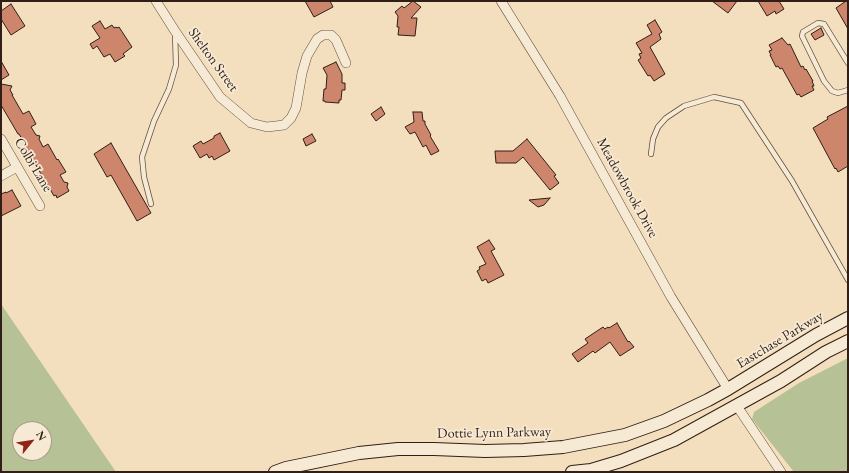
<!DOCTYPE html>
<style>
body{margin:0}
#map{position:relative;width:849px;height:473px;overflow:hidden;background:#f3debd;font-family:"EB Garamond",serif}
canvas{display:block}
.frame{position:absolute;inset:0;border:2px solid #301f16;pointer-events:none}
.north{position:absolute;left:12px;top:421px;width:40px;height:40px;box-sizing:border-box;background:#f7ead4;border:1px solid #a79988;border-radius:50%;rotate:60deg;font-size:11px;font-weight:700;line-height:16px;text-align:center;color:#301f16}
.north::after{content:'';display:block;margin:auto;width:14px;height:18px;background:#8f2418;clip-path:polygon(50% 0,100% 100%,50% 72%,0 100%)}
</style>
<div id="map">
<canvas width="849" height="473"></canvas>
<div class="frame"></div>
<div class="north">N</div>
</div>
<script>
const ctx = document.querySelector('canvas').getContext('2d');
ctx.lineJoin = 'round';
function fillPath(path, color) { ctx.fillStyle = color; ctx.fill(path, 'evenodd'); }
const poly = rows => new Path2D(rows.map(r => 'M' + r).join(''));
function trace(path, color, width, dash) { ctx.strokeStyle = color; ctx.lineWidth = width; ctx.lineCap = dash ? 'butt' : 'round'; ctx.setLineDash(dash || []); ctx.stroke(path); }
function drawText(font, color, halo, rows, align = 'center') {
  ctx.font = font + ' "EB Garamond",serif'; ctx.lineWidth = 3.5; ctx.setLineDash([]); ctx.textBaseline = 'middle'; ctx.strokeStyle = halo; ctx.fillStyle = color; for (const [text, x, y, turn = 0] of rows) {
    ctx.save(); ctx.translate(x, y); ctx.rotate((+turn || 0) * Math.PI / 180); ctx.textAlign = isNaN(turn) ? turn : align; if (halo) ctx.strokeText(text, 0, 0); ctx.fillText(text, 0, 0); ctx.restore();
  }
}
const green = poly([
 [1,304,116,472,1,472],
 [20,429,44,429,44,453,20,453],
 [848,358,848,472,794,472,752,419,754,412,799,383]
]);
const building = poly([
 [305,1,330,1,333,7,314,17,305,1],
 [413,1,421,7,411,18,417,18,415,36,398,35,399,27,397,27,398,16,395,12,402,6,404,8,413,1],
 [712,1,737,1,728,13,712,1],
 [758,1,779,1,784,9,776,14,775,11,767,16,758,1],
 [846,1,848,1,848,29,836,8,846,1],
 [11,4,25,26,11,35,1,19,1,11,11,4],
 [655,20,662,32,659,34,661,39,650,47,665,74,654,81,650,75,648,76,638,60,641,58,639,54,642,53,636,43,652,34,647,25,655,20],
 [100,21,105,29,112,25,114,28,116,27,117,28,119,27,132,47,123,54,125,56,115,62,110,54,104,57,97,46,93,49,90,44,100,38,92,26,100,21],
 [821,28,824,35,815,40,811,34,821,28],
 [782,38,788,45,790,44,801,67,803,66,805,70,806,69,813,81,812,81,814,86,812,86,814,90,801,97,799,94,797,95,782,68,780,69,778,66,776,67,770,55,771,55,769,51,772,50,769,45,782,38],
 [1,61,9,75,1,80,1,61],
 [336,62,342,74,342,83,345,83,345,90,342,90,341,100,339,100,339,103,325,102,325,101,323,101,324,89,326,89,327,75,323,68,336,62],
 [1,84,12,86,10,90,13,95,12,95,23,114,29,111,36,124,31,127,36,135,40,136,39,139,43,147,48,144,57,160,58,159,66,172,60,175,64,182,68,183,67,187,69,191,57,198,56,195,54,196,24,145,25,144,19,134,18,134,1,105,1,84],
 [848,106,848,166,838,172,836,168,835,169,813,128,828,119,827,117,848,106],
 [381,107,385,114,376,121,371,114,381,107],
 [413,112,422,112,423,121,425,121,425,124,431,135,430,136,439,151,431,155,426,145,423,147,415,132,410,134,405,127,414,122,413,112],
 [220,133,230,151,214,160,212,156,209,158,207,154,200,158,193,146,201,141,203,144,214,138,214,136,220,133],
 [312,134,316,141,306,146,303,139,312,134],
 [527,139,556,175,554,176,559,183,550,190,523,157,516,163,496,163,495,151,513,151,527,139],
 [111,143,151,213,137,221,111,175,107,177,94,154,111,143],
 [12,190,21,206,1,216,1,194,6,192,6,193,12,190],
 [550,198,544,205,538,207,529,200,550,198],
 [489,240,495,249,491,251,504,275,488,283,486,279,482,281,477,271,480,269,479,267,486,264,477,247,489,240],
 [617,323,628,342,629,341,634,347,620,356,610,342,595,353,593,351,578,362,572,354,588,343,585,339,603,327,605,329,608,327,609,328,617,323]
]);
const lane = poly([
 [848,63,824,24,818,23,803,32,802,36,824,81,832,91,838,93,848,90],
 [651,154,653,139,658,127,666,118,684,106,714,97,741,103,792,181,848,280],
 [151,204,144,177,142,157,154,121,169,89,176,65,175,33]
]);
const street = poly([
 [156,1,175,31,220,97,251,123,267,127,284,125,291,118,296,108,302,73,307,56,317,39,323,35,331,35,336,40,346,63],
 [501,1,560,96,671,297,728,389],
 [1,139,40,206],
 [1,176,17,167],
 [737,406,781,472]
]);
const secondary = poly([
 [275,472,286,468,359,453,398,449,434,449,485,451,524,450,563,447,625,435,664,421,708,400,728,389,816,335,848,318],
 [572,472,591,470,621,461,674,440,781,381,826,352,848,341]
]);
const streetNames = [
 ["Shelton Street",213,60,54],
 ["Colbi Lane",33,165,59],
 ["Meadowbrook Drive",627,188,61],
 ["Eastchase Parkway",780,340,-31],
 ["Dottie Lynn Parkway",494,433,-1]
];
fillPath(green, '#b6c295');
fillPath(building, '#cd856c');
trace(building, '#301f16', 1);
trace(lane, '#614f40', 6);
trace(street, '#614f40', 10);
trace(secondary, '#301f16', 14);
trace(lane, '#f7ead4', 4.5);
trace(street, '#f7ead4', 9);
trace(secondary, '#f7ead4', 12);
drawText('14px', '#301f16', '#f7ead4', streetNames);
</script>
